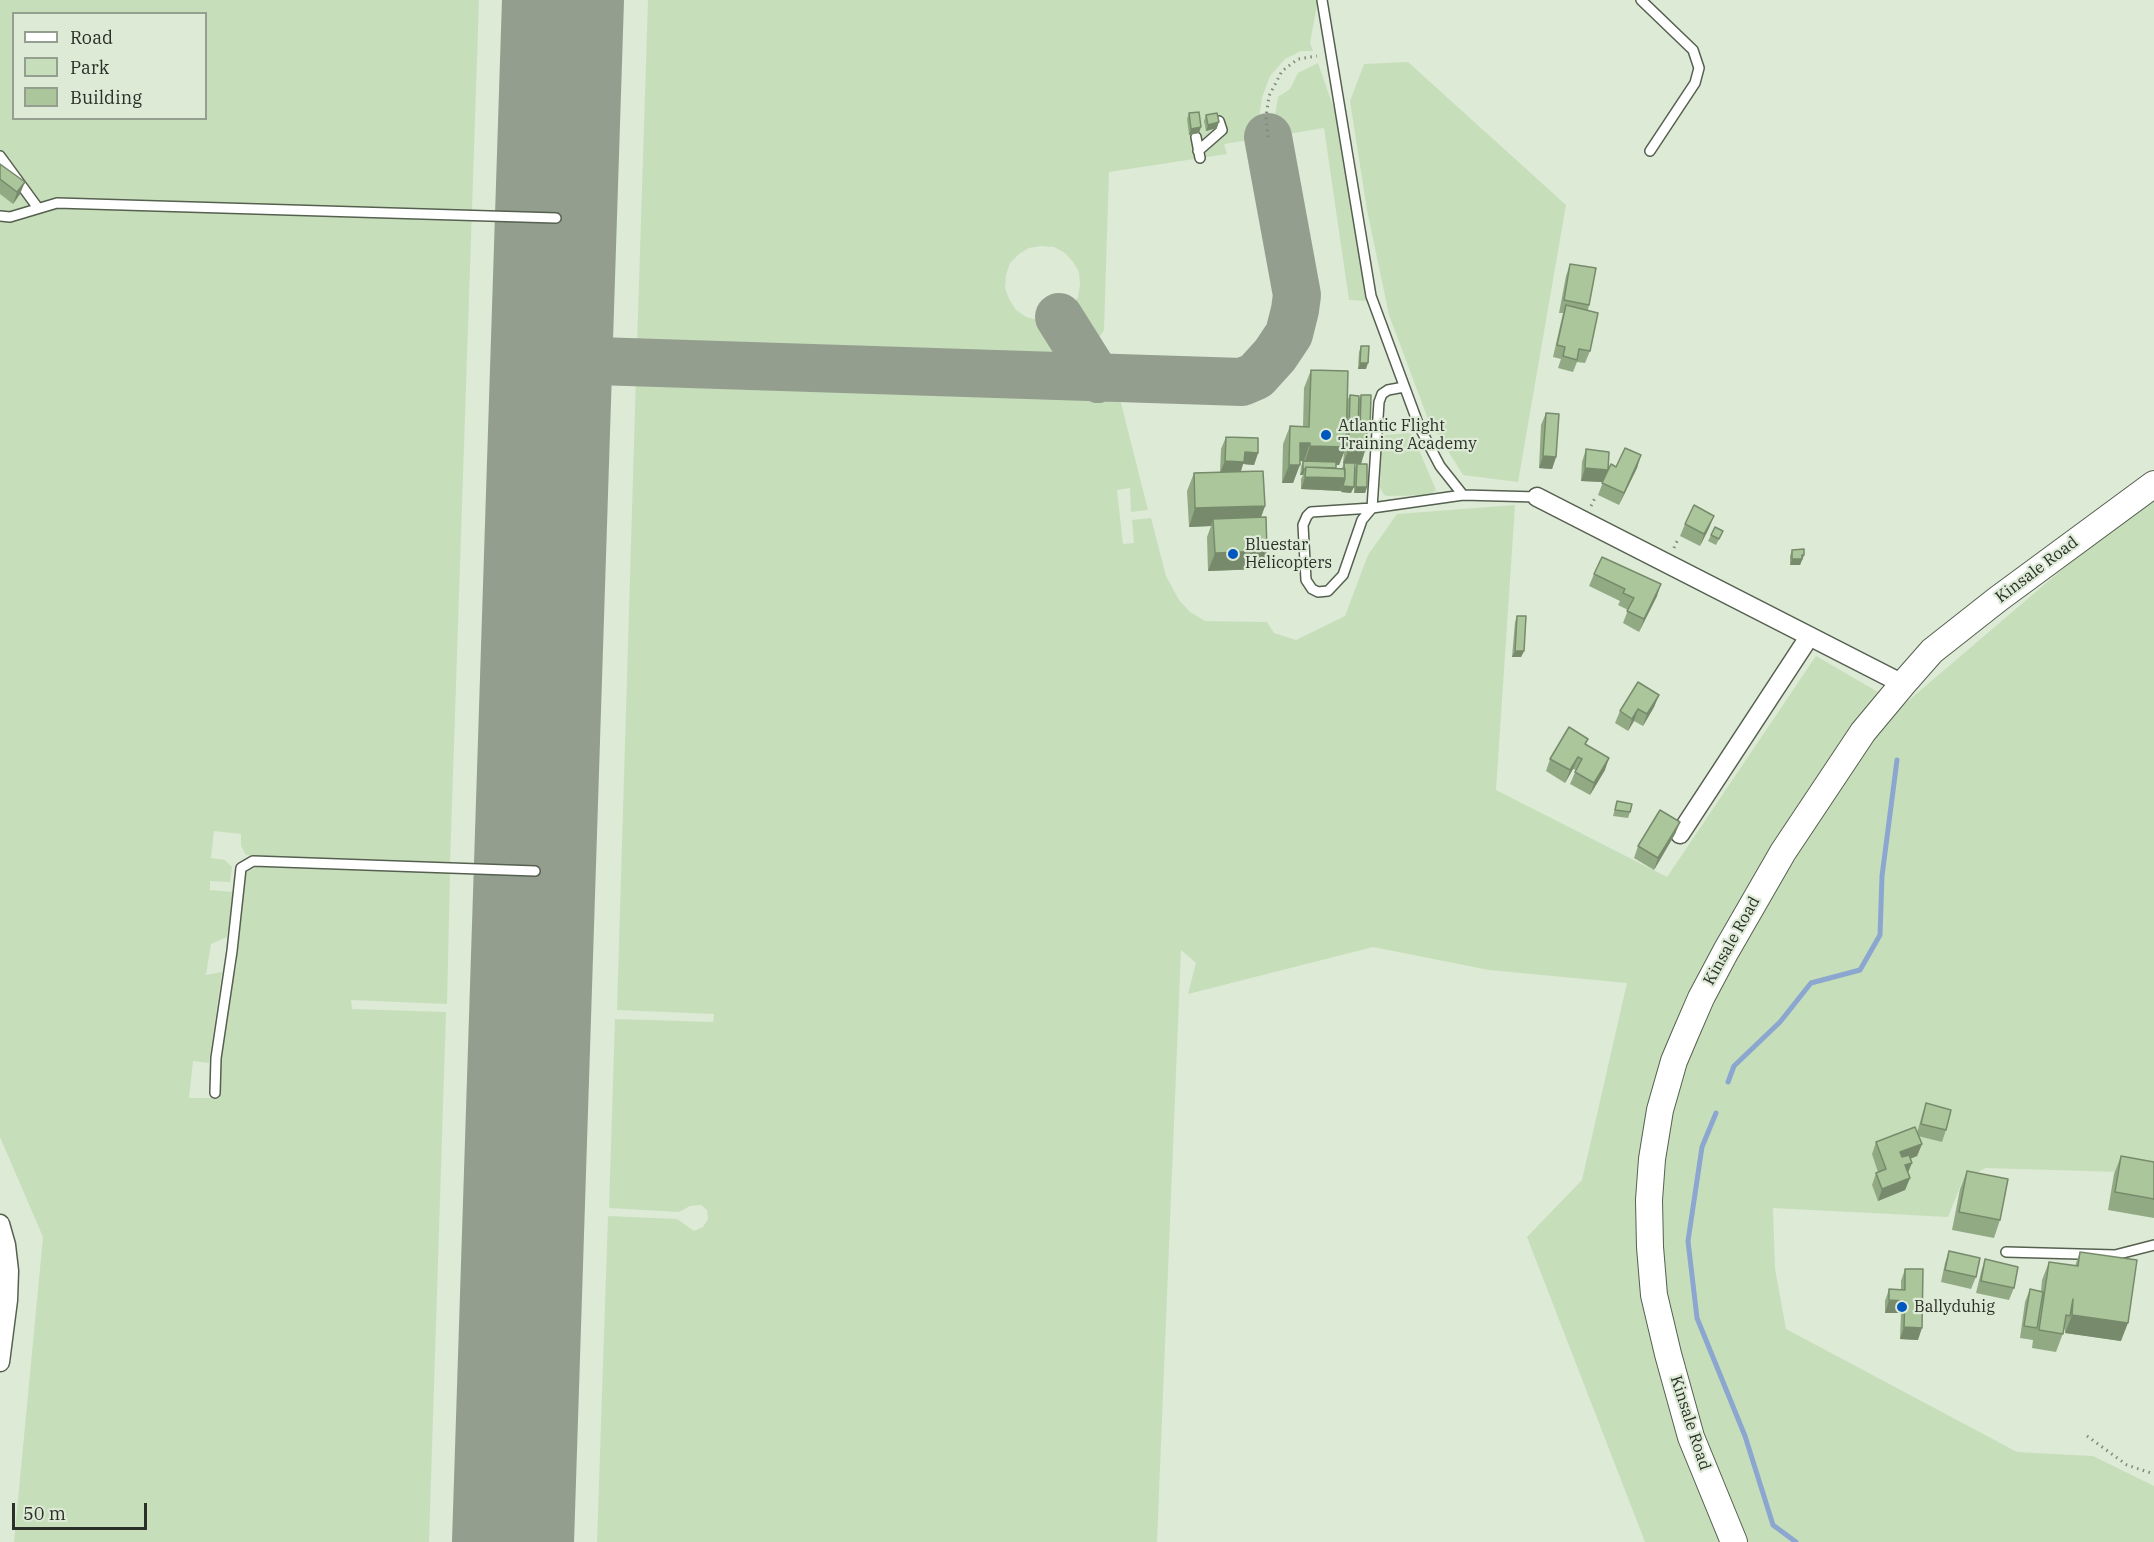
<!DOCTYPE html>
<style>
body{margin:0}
#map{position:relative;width:2154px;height:1542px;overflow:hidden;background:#ddead6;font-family:"IBM Plex Serif",serif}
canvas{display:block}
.legend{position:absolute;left:12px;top:12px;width:195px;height:108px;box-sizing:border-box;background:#ddead6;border:2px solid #959f90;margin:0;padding:8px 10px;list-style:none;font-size:18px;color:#2a2f28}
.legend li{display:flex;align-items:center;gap:12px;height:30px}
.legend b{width:30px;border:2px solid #959f90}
.scale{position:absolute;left:12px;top:1503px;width:135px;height:27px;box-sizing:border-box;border:3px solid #2a2f28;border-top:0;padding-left:8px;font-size:18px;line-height:21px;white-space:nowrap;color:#2a2f28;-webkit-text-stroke:4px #ddead6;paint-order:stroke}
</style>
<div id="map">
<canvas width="2154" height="1542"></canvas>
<ul class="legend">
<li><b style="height:8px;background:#fff"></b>Road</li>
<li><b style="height:16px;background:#c7debb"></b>Park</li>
<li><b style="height:16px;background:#aac69a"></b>Building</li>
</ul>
<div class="scale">50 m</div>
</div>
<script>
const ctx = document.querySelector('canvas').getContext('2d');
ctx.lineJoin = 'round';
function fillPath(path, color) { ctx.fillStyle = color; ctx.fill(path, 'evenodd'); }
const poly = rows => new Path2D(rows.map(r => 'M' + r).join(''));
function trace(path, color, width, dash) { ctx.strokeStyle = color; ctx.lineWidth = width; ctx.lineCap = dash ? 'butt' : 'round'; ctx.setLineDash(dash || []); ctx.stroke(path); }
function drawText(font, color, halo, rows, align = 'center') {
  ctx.font = font + ' "IBM Plex Serif",serif'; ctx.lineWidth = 4.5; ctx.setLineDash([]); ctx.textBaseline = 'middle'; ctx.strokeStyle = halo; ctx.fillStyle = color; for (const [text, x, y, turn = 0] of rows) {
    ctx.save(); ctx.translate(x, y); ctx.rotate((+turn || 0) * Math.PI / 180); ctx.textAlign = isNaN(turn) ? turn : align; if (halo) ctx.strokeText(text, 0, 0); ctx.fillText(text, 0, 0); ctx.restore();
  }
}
const green = poly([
 [0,0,479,0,450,863,254,856,246,855,241,846,241,834,214,831,211,858,225,860,232,867,230,882,210,881,210,890,233,892,227,937,211,944,206,975,222,972,209,1063,193,1061,189,1098,220,1098,220,1061,232,969,236,970,243,874,257,867,450,873,447,1004,351,1000,352,1009,446,1012,429,1542,14,1542,43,1237,0,1137],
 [14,14,206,14,206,118,14,118],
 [648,0,1318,0,1310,43,1313,51,1301,51,1285,59,1270,76,1262,98,1259,118,1261,138,1224,144,1227,154,1109,172,1104,330,1090,352,1067,312,1078,297,1080,285,1079,272,1073,262,1065,253,1054,247,1041,246,1029,248,1019,254,1010,263,1006,275,1005,288,1009,299,1016,310,1026,317,1038,320,1051,320,1057,326,1076,359,1066,364,637,346],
 [1408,62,1566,205,1518,482,1463,475,1428,419,1389,315,1367,210,1350,101,1364,64],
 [1318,63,1335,112,1367,301,1349,300,1324,128,1275,136,1275,115,1278,97,1290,89,1298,73],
 [636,377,1119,395,1148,510,1131,512,1130,488,1117,490,1123,544,1134,543,1132,520,1151,518,1166,576,1179,600,1190,612,1205,621,1267,622,1274,633,1296,640,1345,616,1368,555,1397,514,1515,505,1496,790,1667,877,1816,656,1902,706,2099,538,2154,501,2154,1173,1985,1168,1962,1182,1948,1217,1773,1208,1775,1269,1786,1329,2017,1452,2093,1456,2154,1486,2154,1542,1645,1542,1527,1237,1582,1180,1627,983,1489,970,1373,947,1188,994,1196,963,1181,950,1157,1542,597,1542,608,1216,677,1219,694,1231,703,1227,708,1219,707,1210,701,1205,690,1206,679,1212,609,1208,615,1019,713,1022,714,1014,617,1010],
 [1409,433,1413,436,1436,490,1430,495,1388,496,1384,495,1380,487,1382,439,1385,435]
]);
const stream = poly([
 [1728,1082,1734,1066,1780,1022,1811,983,1860,970,1880,935,1882,876,1897,760],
 [1716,1113,1702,1147,1688,1241,1697,1318,1745,1436,1773,1525,1796,1542]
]);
const taxiway = poly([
 [553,312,565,335,577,349,597,361],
 [1059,317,1098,379],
 [550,405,565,378,580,367,597,361,1242,382,1256,376,1275,355,1289,334,1295,310,1297,295,1268,137]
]);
const runway = poly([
 [513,1542,563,0]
]);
const path = poly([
 [1268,137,1266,117,1269,96,1282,71,1298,59,1317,56],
 [1591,506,1595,498],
 [1674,548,1678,539],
 [2087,1436,2127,1465,2154,1474]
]);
const service = poly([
 [1322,0,1371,296,1419,426,1440,466,1463,495],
 [1641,0,1693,50,1699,68,1695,83,1650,151],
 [1196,137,1200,158],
 [1198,151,1222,130,1219,121],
 [0,156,38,208],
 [0,216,10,217,57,203,556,218],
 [1404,387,1388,390,1382,394,1379,402,1372,508,1362,520,1343,575,1328,591,1318,592,1312,589,1306,580,1303,525,1307,516,1311,512,1372,508,1463,495,1537,497],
 [215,1093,216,1058,232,951,241,868,253,861,535,871],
 [2006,1252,2115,1255,2154,1245]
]);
const minor = poly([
 [1537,497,1903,684],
 [1680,834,1809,637],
 [0,1224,6,1245,9,1271,8,1300,0,1362]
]);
const secondary = poly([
 [1734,1542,1691,1437,1668,1354,1654,1295,1650,1247,1649,1200,1652,1159,1660,1110,1674,1061,1685,1035,1701,998,1726,951,1783,852,1863,732,1903,684,1932,651,1998,599,2154,484]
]);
const wall = poly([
 [1189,113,1199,133,1189,135,1187,119],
 [1206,115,1217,128,1206,131,1204,121],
 [0,164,20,194,13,204,0,194],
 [1570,264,1589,305,1588,310,1590,351,1585,363,1577,362,1573,372,1558,368,1561,359,1553,357,1563,313,1559,313,1566,276],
 [1361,346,1366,369,1358,369,1359,352],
 [1311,370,1347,401,1350,395,1359,399,1361,395,1368,435,1366,435,1361,464,1349,463,1354,470,1357,464,1367,487,1365,493,1354,493,1354,472,1351,493,1341,492,1341,490,1341,491,1301,489,1301,479,1303,475,1300,475,1301,467,1303,461,1300,461,1293,483,1282,483,1283,444,1290,426,1303,426,1304,388],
 [1344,452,1343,463,1344,463,1342,468,1336,468,1336,465,1339,465],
 [1546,413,1556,457,1552,469,1539,468,1541,425],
 [1226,437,1258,453,1254,465,1243,464,1241,471,1265,506,1261,518,1267,551,1260,569,1208,571,1207,537,1211,526,1189,527,1187,491,1194,473,1220,472,1221,449],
 [1586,449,1605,478,1616,467,1641,455,1637,468,1619,505,1598,495,1603,482,1581,481,1582,462],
 [1714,516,1709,528,1700,546,1680,536,1685,524],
 [1723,531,1716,545,1708,541,1711,535],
 [1792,550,1804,555,1800,565,1790,565,1790,556],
 [1594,574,1657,596,1639,632,1623,623,1628,610,1618,605,1620,601,1589,586],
 [1517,616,1524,651,1521,657,1512,657,1515,622],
 [1659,695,1654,707,1643,726,1634,721,1628,731,1615,723,1620,711],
 [1586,745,1605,770,1590,795,1570,784,1576,770,1573,769,1565,783,1546,771,1550,759],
 [1617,801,1630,812,1628,818,1613,816],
 [1680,822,1675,834,1654,870,1634,858,1638,846],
 [1926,1103,1946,1130,1942,1142,1918,1136,1922,1144,1917,1156,1910,1159,1908,1173,1910,1178,1905,1190,1878,1201,1872,1185,1876,1173,1878,1172,1872,1154,1876,1142,1917,1133,1922,1115],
 [2121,1156,2154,1162,2154,1218,2108,1210,2114,1174],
 [1967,1171,2000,1220,1994,1238,1952,1230,1960,1189],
 [1949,1251,1976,1277,1971,1289,1941,1282,1945,1263],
 [2080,1252,2121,1341,2065,1333,2065,1328,2056,1352,2032,1348,2033,1340,2020,1338,2025,1302,2030,1289,2041,1291,2042,1280,2049,1262,2075,1266],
 [1985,1259,2014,1288,2009,1300,1976,1293,1981,1272],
 [1905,1269,1918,1340,1900,1339,1901,1313,1885,1313,1885,1301,1889,1289,1901,1289,1901,1281]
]);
const shadedWall = poly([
 [1219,122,1217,128,1206,131,1208,125],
 [1201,127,1199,133,1189,135,1191,129],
 [25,182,20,194,13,204,17,192],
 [1360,363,1368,363,1366,369,1358,369],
 [1300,443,1310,443,1304,461,1294,461],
 [1310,446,1346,447,1339,465,1304,464],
 [1348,451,1365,451,1361,464,1343,463],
 [1245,452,1258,453,1254,465,1243,464,1240,474,1220,473,1225,461],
 [1641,455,1637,468,1619,505,1624,493],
 [1543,456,1556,457,1552,469,1539,468],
 [1289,465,1300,465,1293,483,1282,483],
 [1585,468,1608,470,1603,482,1581,481],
 [1303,469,1305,469,1303,475,1300,475],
 [1305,477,1345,478,1341,491,1301,489],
 [1343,486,1354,487,1351,493,1341,492],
 [1356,487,1367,487,1365,493,1354,493],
 [1265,506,1258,524,1213,519,1211,526,1189,527,1195,508],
 [1714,516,1709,528,1700,546,1704,534],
 [1267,551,1260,569,1208,571,1215,553],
 [1802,555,1804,555,1800,565,1790,565,1792,559],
 [1661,584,1657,596,1639,632,1644,619],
 [1515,651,1524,651,1521,657,1512,657],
 [1659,695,1654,707,1643,726,1647,714],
 [1638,709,1634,721,1628,731,1632,719],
 [1578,757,1573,769,1565,783,1570,770],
 [1609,758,1605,770,1590,795,1594,783],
 [1680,822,1675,834,1654,870,1658,858],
 [1922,1144,1917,1156,1896,1164,1900,1152],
 [1912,1163,1907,1175,1905,1165],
 [1910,1178,1905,1190,1878,1201,1882,1189],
 [1889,1300,1905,1301,1901,1313,1885,1313],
 [2072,1315,2128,1323,2121,1341,2065,1333],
 [1904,1327,1922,1328,1918,1340,1900,1339]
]);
const building = poly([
 [1199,112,1201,127,1191,129,1189,113,1199,112],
 [1217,113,1219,122,1208,125,1206,115,1217,113],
 [0,164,25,182,17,192,0,179,0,164],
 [1570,264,1596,268,1589,305,1564,300,1570,264],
 [1566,305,1598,313,1590,351,1579,349,1577,360,1563,356,1565,347,1557,345,1566,305],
 [1361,346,1369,346,1368,363,1360,363,1361,346],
 [1311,370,1348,371,1346,447,1310,446,1310,443,1300,443,1300,465,1289,465,1290,426,1309,427,1311,370],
 [1350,395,1359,396,1358,428,1349,427,1349,429,1350,395],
 [1361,395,1371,395,1370,429,1366,429,1367,428,1360,428,1361,395],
 [1546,413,1559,414,1556,457,1543,456,1546,413],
 [1349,427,1367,428,1365,451,1348,451,1349,427],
 [1226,437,1258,438,1258,453,1245,452,1244,462,1225,461,1226,437],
 [1625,448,1641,455,1624,493,1602,483,1611,464,1616,467,1625,448],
 [1586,449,1609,452,1608,470,1585,468,1586,449],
 [1303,461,1336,462,1336,468,1306,467,1305,469,1303,469,1303,461],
 [1344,463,1355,463,1354,487,1343,486,1345,478,1344,463],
 [1357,464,1367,464,1367,487,1356,487,1357,464],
 [1306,467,1345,469,1345,478,1305,477,1306,467],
 [1263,471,1265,506,1195,508,1194,473,1263,471],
 [1694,505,1714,516,1704,534,1685,524,1694,505],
 [1266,517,1267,551,1215,553,1213,519,1266,517],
 [1715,527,1723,531,1719,539,1711,535,1715,527],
 [1804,549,1804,555,1802,555,1802,559,1792,559,1792,550,1804,549],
 [1602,557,1661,584,1644,619,1627,611,1634,598,1623,593,1625,589,1594,574,1602,557],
 [1517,616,1526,616,1524,651,1515,651,1517,616],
 [1638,682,1659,695,1647,714,1638,709,1632,719,1620,711,1638,682],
 [1569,727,1588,739,1585,744,1609,758,1594,783,1575,772,1582,759,1578,757,1570,770,1550,759,1569,727],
 [1617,801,1632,804,1630,812,1615,810,1617,801],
 [1660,810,1680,822,1658,858,1638,846,1660,810],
 [1926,1103,1951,1110,1946,1130,1921,1124,1926,1103],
 [1915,1127,1922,1144,1900,1152,1902,1157,1909,1155,1912,1163,1905,1165,1910,1178,1882,1189,1876,1173,1886,1169,1876,1142,1915,1127],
 [2121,1156,2154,1162,2154,1199,2115,1192,2121,1156],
 [1967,1171,2008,1179,2000,1220,1959,1212,1967,1171],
 [1949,1251,1980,1258,1976,1277,1945,1270,1949,1251],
 [2080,1252,2137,1260,2128,1323,2072,1315,2073,1299,2070,1316,2066,1315,2063,1334,2039,1330,2049,1262,2078,1266,2080,1252],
 [1985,1259,2018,1267,2014,1288,1981,1281,1985,1259],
 [1905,1269,1923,1269,1922,1328,1904,1327,1905,1301,1889,1300,1889,1289,1905,1290,1905,1269],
 [2030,1289,2043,1292,2037,1328,2024,1326,2030,1289]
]);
const markers = [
 [1326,435,6,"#0057c0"],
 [1233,554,6,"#0057c0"],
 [1902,1307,6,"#0057c0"]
];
const poiNames = [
 ["Atlantic Flight",1338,426],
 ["Training Academy",1338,444],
 ["Bluestar",1245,545],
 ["Helicopters",1245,563],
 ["Ballyduhig",1914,1307]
];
const streetNames = [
 ["Kinsale Road",2037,570,-37],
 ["Kinsale Road",1732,941,-61],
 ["Kinsale Road",1690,1423,72]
];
fillPath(green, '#c7debb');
trace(stream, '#8ba7d0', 5);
trace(taxiway, '#949e8f', 48);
trace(runway, '#949e8f', 122);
trace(service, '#55604f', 12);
trace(minor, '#55604f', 21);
trace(secondary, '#55604f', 28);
trace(path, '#818a7c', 3, [1.5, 4.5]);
trace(service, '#fff', 9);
trace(minor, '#fff', 18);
trace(secondary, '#fff', 26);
fillPath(wall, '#92aa84');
fillPath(shadedWall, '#778b6c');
fillPath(building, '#aac69a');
trace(building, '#778b6c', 1.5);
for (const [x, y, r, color] of markers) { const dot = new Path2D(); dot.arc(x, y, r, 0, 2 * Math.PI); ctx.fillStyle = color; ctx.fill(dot); trace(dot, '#ddead6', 2); }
drawText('16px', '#2a2f28', '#ddead6', poiNames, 'left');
drawText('16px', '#2a2f28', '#ddead6', streetNames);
</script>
